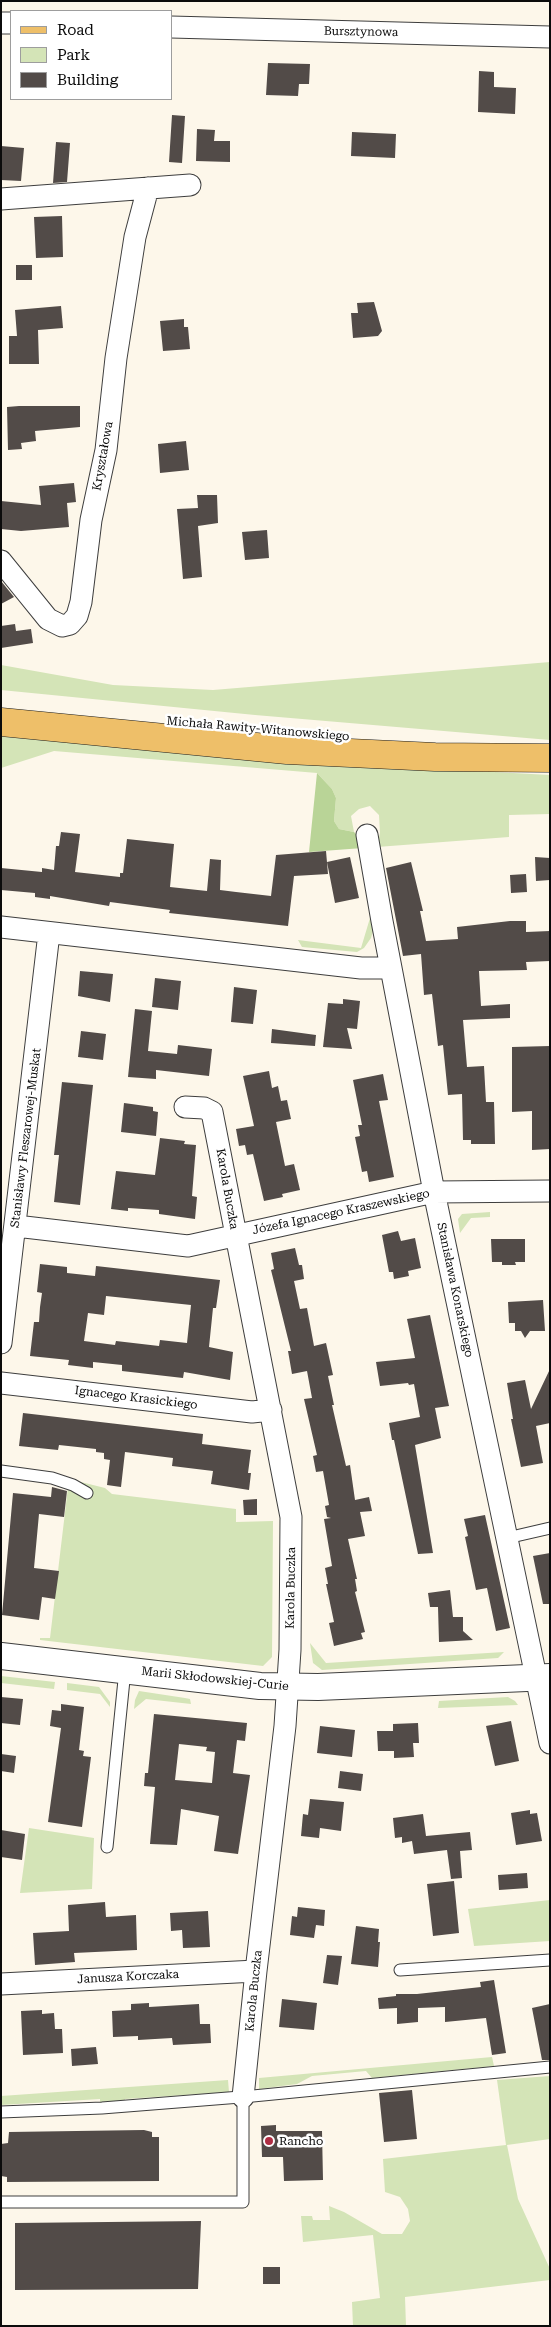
<!DOCTYPE html>
<meta charset="utf-8">
<style>
body{margin:0}
#map{position:relative;width:551px;height:2327px;overflow:hidden;background:#fdf7ea;font-family:"Roboto Serif",serif}
canvas{display:block}
.frame{position:absolute;inset:0;border:2px solid #0b0b0b;pointer-events:none}
.legend{position:absolute;left:10px;top:10px;width:162px;height:90px;box-sizing:border-box;background:#fff;border:1px solid #9d9d9d;margin:0;padding:6px 9px;list-style:none;font-size:15px;color:#0b0b0b}
.legend li{display:flex;align-items:center;gap:10px;height:25px}
.legend b{width:25px;border:1px solid #9d9d9d}
</style>
<div id="map">
<canvas width="551" height="2327"></canvas>
<div class="frame"></div>
<ul class="legend">
<li><b style="height:6px;background:#eebf69"></b>Road</li>
<li><b style="height:14px;background:#d4e4b7"></b>Park</li>
<li><b style="height:14px;background:#524b48"></b>Building</li>
</ul>
</div>
<script>
const ctx = document.querySelector('canvas').getContext('2d');
ctx.lineJoin = 'round';
function fillPath(path, color) { ctx.fillStyle = color; ctx.fill(path, 'evenodd'); }
const poly = rows => new Path2D(rows.map(r => 'M' + r).join(''));
function trace(path, color, width, dash) { ctx.strokeStyle = color; ctx.lineWidth = width; ctx.lineCap = dash ? 'butt' : 'round'; ctx.setLineDash(dash || []); ctx.stroke(path); }
function drawText(font, color, halo, rows, align = 'center') {
  ctx.font = font + ' "Roboto Serif",serif'; ctx.lineWidth = 5; ctx.setLineDash([]); ctx.textBaseline = 'middle'; ctx.strokeStyle = halo; ctx.fillStyle = color; for (const [text, x, y, turn = 0] of rows) {
    ctx.save(); ctx.translate(x, y); ctx.rotate((+turn || 0) * Math.PI / 180); ctx.textAlign = isNaN(turn) ? turn : align; if (halo) ctx.strokeText(text, 0, 0); ctx.fillText(text, 0, 0); ctx.restore();
  }
}
const green = poly([
 [550,662,550,740,255,715,1,690,1,665,113,685,213,690],
 [1,734,457,770,550,775,550,814,509,815,509,837,377,847,380,833,379,815,370,806,359,809,351,816,354,832,339,829,334,821,336,798,332,789,317,773,54,751,1,768],
 [370,918,373,931,371,938,364,948,357,952,302,947,298,940,361,948],
 [490,1212,490,1217,471,1218,460,1233,458,1219,462,1214],
 [69,1479,105,1488,112,1494,236,1509,236,1522,273,1521,272,1657,263,1666,40,1640,40,1638,50,1638],
 [310,1643,326,1663,504,1652,498,1658,322,1670,313,1663],
 [1,1676,55,1682,54,1689,1,1683],
 [67,1683,99,1687,110,1702,110,1707,100,1694,67,1690],
 [139,1691,185,1698,190,1699,191,1704,146,1699,134,1709,135,1700],
 [508,1697,515,1701,518,1705,438,1708,439,1701],
 [29,1828,94,1838,92,1889,20,1893],
 [550,1900,550,1941,474,1946,468,1909],
 [492,2057,494,2066,372,2078,366,2071,312,2076,297,2084,259,2089,259,2078],
 [550,2076,550,2139,507,2145,518,2199,550,2269,550,2280,405,2297,406,2326,353,2326,352,2302,380,2298,373,2235,303,2242,301,2216,312,2216,313,2220,330,2220,329,2206,344,2212,382,2234,402,2234,410,2221,408,2209,400,2197,385,2192,383,2159,506,2145,497,2080],
 [228,2080,229,2092,125,2099,125,2101,100,2102,100,2099,1,2105,1,2096]
]);
const forest = poly([
 [317,773,332,789,336,798,334,821,339,829,354,832,360,838,363,848,309,852]
]);
const building = poly([
 [268,63,310,64,309,84,299,84,298,96,266,95],
 [479,71,494,72,494,87,516,88,515,114,478,112],
 [172,115,185,116,182,163,169,162],
 [197,129,215,130,214,141,230,141,230,162,196,161],
 [352,132,396,134,395,158,351,156],
 [56,142,70,143,67,182,53,183],
 [1,146,24,148,21,181,1,180],
 [62,216,63,257,36,258,34,217],
 [16,265,32,265,32,280,16,280],
 [374,302,382,331,378,336,353,338,351,313,358,313,357,303],
 [61,306,63,328,38,330,39,364,9,364,9,336,17,336,15,310],
 [184,319,184,327,188,327,190,349,163,351,160,321],
 [19,406,80,406,80,427,35,431,36,441,21,443,22,449,8,450,7,407],
 [186,441,189,470,160,473,158,444],
 [74,483,76,502,67,503,69,527,21,531,1,529,1,501,41,505,39,486],
 [197,495,217,495,218,523,198,526,202,577,183,579,177,509,198,508],
 [267,530,269,558,245,560,242,532],
 [1,581,14,597,1,604],
 [15,624,16,631,31,629,33,643,1,648,1,626],
 [61,832,80,834,75,872,120,877,120,873,123,873,127,839,174,844,170,887,207,891,210,859,221,860,220,890,236,892,271,896,276,855,326,851,328,874,294,876,288,926,169,913,170,910,110,902,109,906,50,896,50,899,35,897,35,893,1,890,1,868,42,872,42,868,54,870,56,846,59,846],
 [350,857,359,898,335,903,327,862],
 [535,857,550,858,550,880,536,881],
 [411,862,423,911,420,911,426,941,458,939,457,927,510,921,526,921,526,932,550,931,550,961,526,962,527,970,479,971,481,1006,510,1004,510,1018,463,1020,467,1067,484,1066,486,1102,494,1102,495,1144,471,1144,471,1140,463,1140,462,1094,448,1095,443,1045,438,1046,432,994,424,995,421,954,403,956,386,868],
 [526,874,527,892,511,893,510,875],
 [80,971,113,974,110,1002,78,996],
 [155,978,181,981,178,1010,152,1007],
 [234,987,257,990,253,1024,231,1022],
 [343,999,360,1001,357,1029,347,1028,352,1049,323,1047,328,1003,343,1004],
 [135,1009,152,1011,148,1051,177,1054,178,1045,212,1049,209,1076,156,1070,156,1079,128,1077],
 [272,1029,316,1035,315,1046,271,1043],
 [81,1031,106,1034,103,1060,78,1057],
 [550,1046,550,1149,532,1150,532,1111,512,1112,512,1047],
 [269,1071,272,1088,278,1086,281,1101,287,1100,291,1119,276,1122,285,1166,294,1164,300,1190,282,1194,283,1197,264,1201,253,1154,247,1155,245,1145,239,1146,236,1129,254,1126,243,1076],
 [383,1074,388,1100,379,1101,394,1177,369,1182,367,1171,362,1172,355,1137,360,1136,358,1125,362,1125,353,1080],
 [62,1082,93,1085,80,1205,54,1202,59,1155,54,1155],
 [124,1103,153,1107,153,1111,158,1112,156,1136,121,1132],
 [160,1138,185,1141,184,1144,196,1145,192,1196,197,1197,195,1219,159,1214,159,1210,128,1208,128,1211,111,1209,116,1171,155,1175],
 [398,1231,401,1241,415,1238,421,1268,408,1271,409,1276,394,1279,393,1272,389,1272,382,1235],
 [491,1239,525,1239,525,1262,515,1262,516,1265,502,1265,502,1262,492,1262],
 [295,1248,299,1265,302,1265,304,1279,294,1281,300,1309,307,1308,314,1346,326,1343,333,1375,328,1376,334,1405,332,1405,346,1466,350,1465,355,1500,369,1497,372,1511,360,1512,365,1536,348,1539,357,1579,355,1579,357,1591,355,1592,365,1632,361,1633,363,1639,334,1646,329,1623,334,1622,326,1584,328,1584,325,1568,332,1566,324,1519,331,1518,327,1517,325,1506,329,1505,323,1471,316,1472,313,1456,317,1455,304,1399,312,1398,307,1371,292,1374,288,1351,291,1351,271,1270,274,1269,271,1253],
 [40,1264,67,1267,67,1273,95,1276,96,1266,220,1280,216,1308,213,1308,209,1347,233,1352,230,1380,184,1372,183,1378,122,1371,122,1365,93,1362,93,1368,68,1365,69,1360,30,1356,34,1322,39,1322,40,1307,42,1293,37,1292],
 [106,1296,191,1305,187,1343,160,1340,159,1346,116,1341,115,1345,84,1341,88,1313,104,1315],
 [543,1300,545,1331,530,1331,525,1338,521,1331,515,1331,515,1323,509,1323,508,1302],
 [430,1315,449,1406,435,1408,441,1438,415,1445,433,1553,418,1554,394,1440,392,1440,389,1423,420,1417,414,1384,409,1385,408,1383,380,1386,376,1362,415,1358,407,1319],
 [550,1369,550,1423,536,1426,543,1463,521,1467,511,1419,513,1419,507,1383,525,1380,531,1409],
 [23,1413,203,1434,202,1444,251,1450,248,1473,251,1473,249,1490,211,1484,213,1471,172,1466,173,1458,125,1452,121,1487,107,1485,110,1460,104,1459,104,1453,96,1452,96,1449,59,1445,58,1450,19,1446],
 [52,1487,67,1491,64,1517,39,1514,34,1568,59,1571,55,1599,42,1597,39,1620,2,1615,13,1493,51,1497],
 [257,1499,257,1515,244,1515,243,1500],
 [485,1515,510,1628,496,1631,487,1588,476,1590,465,1537,468,1536,464,1519],
 [550,1553,550,1604,543,1604,533,1556],
 [450,1590,453,1617,463,1617,463,1631,473,1640,439,1642,438,1607,430,1607,428,1593],
 [1,1697,23,1699,20,1725,1,1723],
 [61,1704,84,1707,79,1750,84,1751,83,1756,91,1757,82,1827,48,1822,61,1728,50,1726,52,1710,61,1711],
 [154,1714,247,1723,245,1741,237,1740,233,1773,250,1775,238,1854,214,1851,219,1816,181,1809,177,1845,150,1844,155,1787,144,1786,145,1773,148,1773],
 [179,1744,207,1747,206,1751,215,1752,212,1783,175,1780],
 [511,1721,519,1761,495,1766,486,1726],
 [418,1723,419,1743,413,1743,414,1757,394,1758,394,1751,378,1751,377,1731,393,1731,393,1724],
 [320,1726,355,1730,352,1757,317,1753],
 [1,1754,16,1756,14,1773,1,1771],
 [340,1771,363,1774,361,1791,338,1788],
 [310,1799,344,1802,341,1831,320,1828,319,1838,301,1836,303,1814,308,1815],
 [530,1810,530,1814,537,1813,542,1841,516,1845,511,1813],
 [423,1814,426,1836,470,1832,472,1850,460,1851,462,1878,451,1879,447,1850,414,1854,412,1841,402,1843,402,1837,395,1838,393,1818],
 [1,1830,25,1834,22,1860,1,1857],
 [527,1873,528,1888,499,1890,498,1875],
 [454,1881,459,1933,433,1936,427,1884],
 [105,1902,106,1917,136,1915,137,1950,74,1953,75,1962,35,1965,33,1933,69,1931,68,1905],
 [298,1907,325,1910,324,1926,316,1925,314,1938,290,1935,292,1916,297,1917],
 [208,1911,210,1947,183,1948,182,1930,171,1931,170,1913],
 [356,1926,379,1929,378,1942,380,1942,378,1967,351,1964],
 [327,1955,342,1956,338,1985,323,1983],
 [494,1980,506,2053,492,2055,486,2018,445,2022,445,2007,418,2008,418,2022,397,2024,397,2008,379,2009,378,1998,396,1996,396,1994,417,1994,481,1987,480,1982],
 [282,1999,317,2003,314,2030,279,2027],
 [149,2003,149,2007,199,2004,200,2024,210,2024,211,2043,173,2045,172,2038,138,2040,138,2036,113,2037,112,2011,131,2010,131,2004],
 [550,2004,550,2060,542,2060,532,2008],
 [42,2010,42,2014,54,2013,55,2029,62,2029,63,2053,23,2055,21,2011],
 [96,2047,98,2064,72,2066,71,2049],
 [412,2090,417,2139,384,2142,379,2093],
 [276,2125,276,2131,322,2131,323,2180,284,2181,283,2157,262,2157,261,2126],
 [144,2130,152,2132,152,2137,159,2137,159,2181,7,2182,7,2177,1,2176,1,2144,8,2143,9,2132],
 [201,2221,198,2289,15,2290,15,2223],
 [263,2267,280,2267,280,2284,263,2284]
]);
const service = poly([
 [1,1471,52,1478,73,1485,87,1493],
 [507,1538,550,1528],
 [107,1847,125,1670],
 [400,1970,550,1960],
 [1,2112,102,2108,253,2096,550,2067],
 [1,2202,243,2202,243,2097]
]);
const minor = poly([
 [1,23,11,23],
 [171,27,550,37],
 [1,199,190,185],
 [1,561,48,619,62,626,70,624,77,616,81,602,91,520,106,450,116,358,135,237,148,188],
 [367,835,382,921,434,1192,550,1743],
 [1,927,361,968,390,968],
 [185,1107,204,1108,212,1112,291,1517,290,1650,285,1726,256,1971,243,2097],
 [16,1226,188,1246,434,1192,550,1191],
 [1,1343,49,933],
 [1,1383,252,1412,271,1410],
 [1,1984,256,1971]
]);
const tertiary = poly([
 [1,1656,260,1686,318,1687,550,1677]
]);
const primary = poly([
 [1,722,287,750,435,757,550,758]
]);
const markers = [
 [269,2141,5,"#af2e43"]
];
const streetNames = [
 ["Bursztynowa",361,32,1],
 ["Kryształowa",103,456,-80],
 ["Michała Rawity-Witanowskiego",258,729,5],
 ["Stanisławy Fleszarowej-Muskat",26,1138,-83],
 ["Karola Buczka",227,1189,80],
 ["Józefa Ignacego Kraszewskiego",341,1212,-12],
 ["Stanisława Konarskiego",455,1290,78],
 ["Ignacego Krasickiego",136,1398,7],
 ["Karola Buczka",291,1588,-89],
 ["Marii Skłodowskiej-Curie",215,1679,6],
 ["Janusza Korczaka",128,1977,-3],
 ["Karola Buczka",254,1991,-84]
];
const poiNames = [
 ["Rancho",279,2141]
];
fillPath(green, '#d4e4b7');
fillPath(forest, '#b9d497');
fillPath(building, '#524b48');
trace(service, '#3e3e3e', 13);
trace(minor, '#3e3e3e', 23);
trace(tertiary, '#3e3e3e', 28);
trace(primary, '#1c1c1c', 29);
trace(service, '#fff', 11);
trace(minor, '#fff', 21);
trace(tertiary, '#fff', 26);
trace(primary, '#eebf69', 28);
for (const [x, y, r, color] of markers) { const dot = new Path2D(); dot.arc(x, y, r, 0, 2 * Math.PI); ctx.fillStyle = color; ctx.fill(dot); trace(dot, '#fff', 2); }
drawText('12px', '#0b0b0b', '#fff', streetNames);
drawText('12px', '#0b0b0b', '#fff', poiNames, 'left');
</script>
